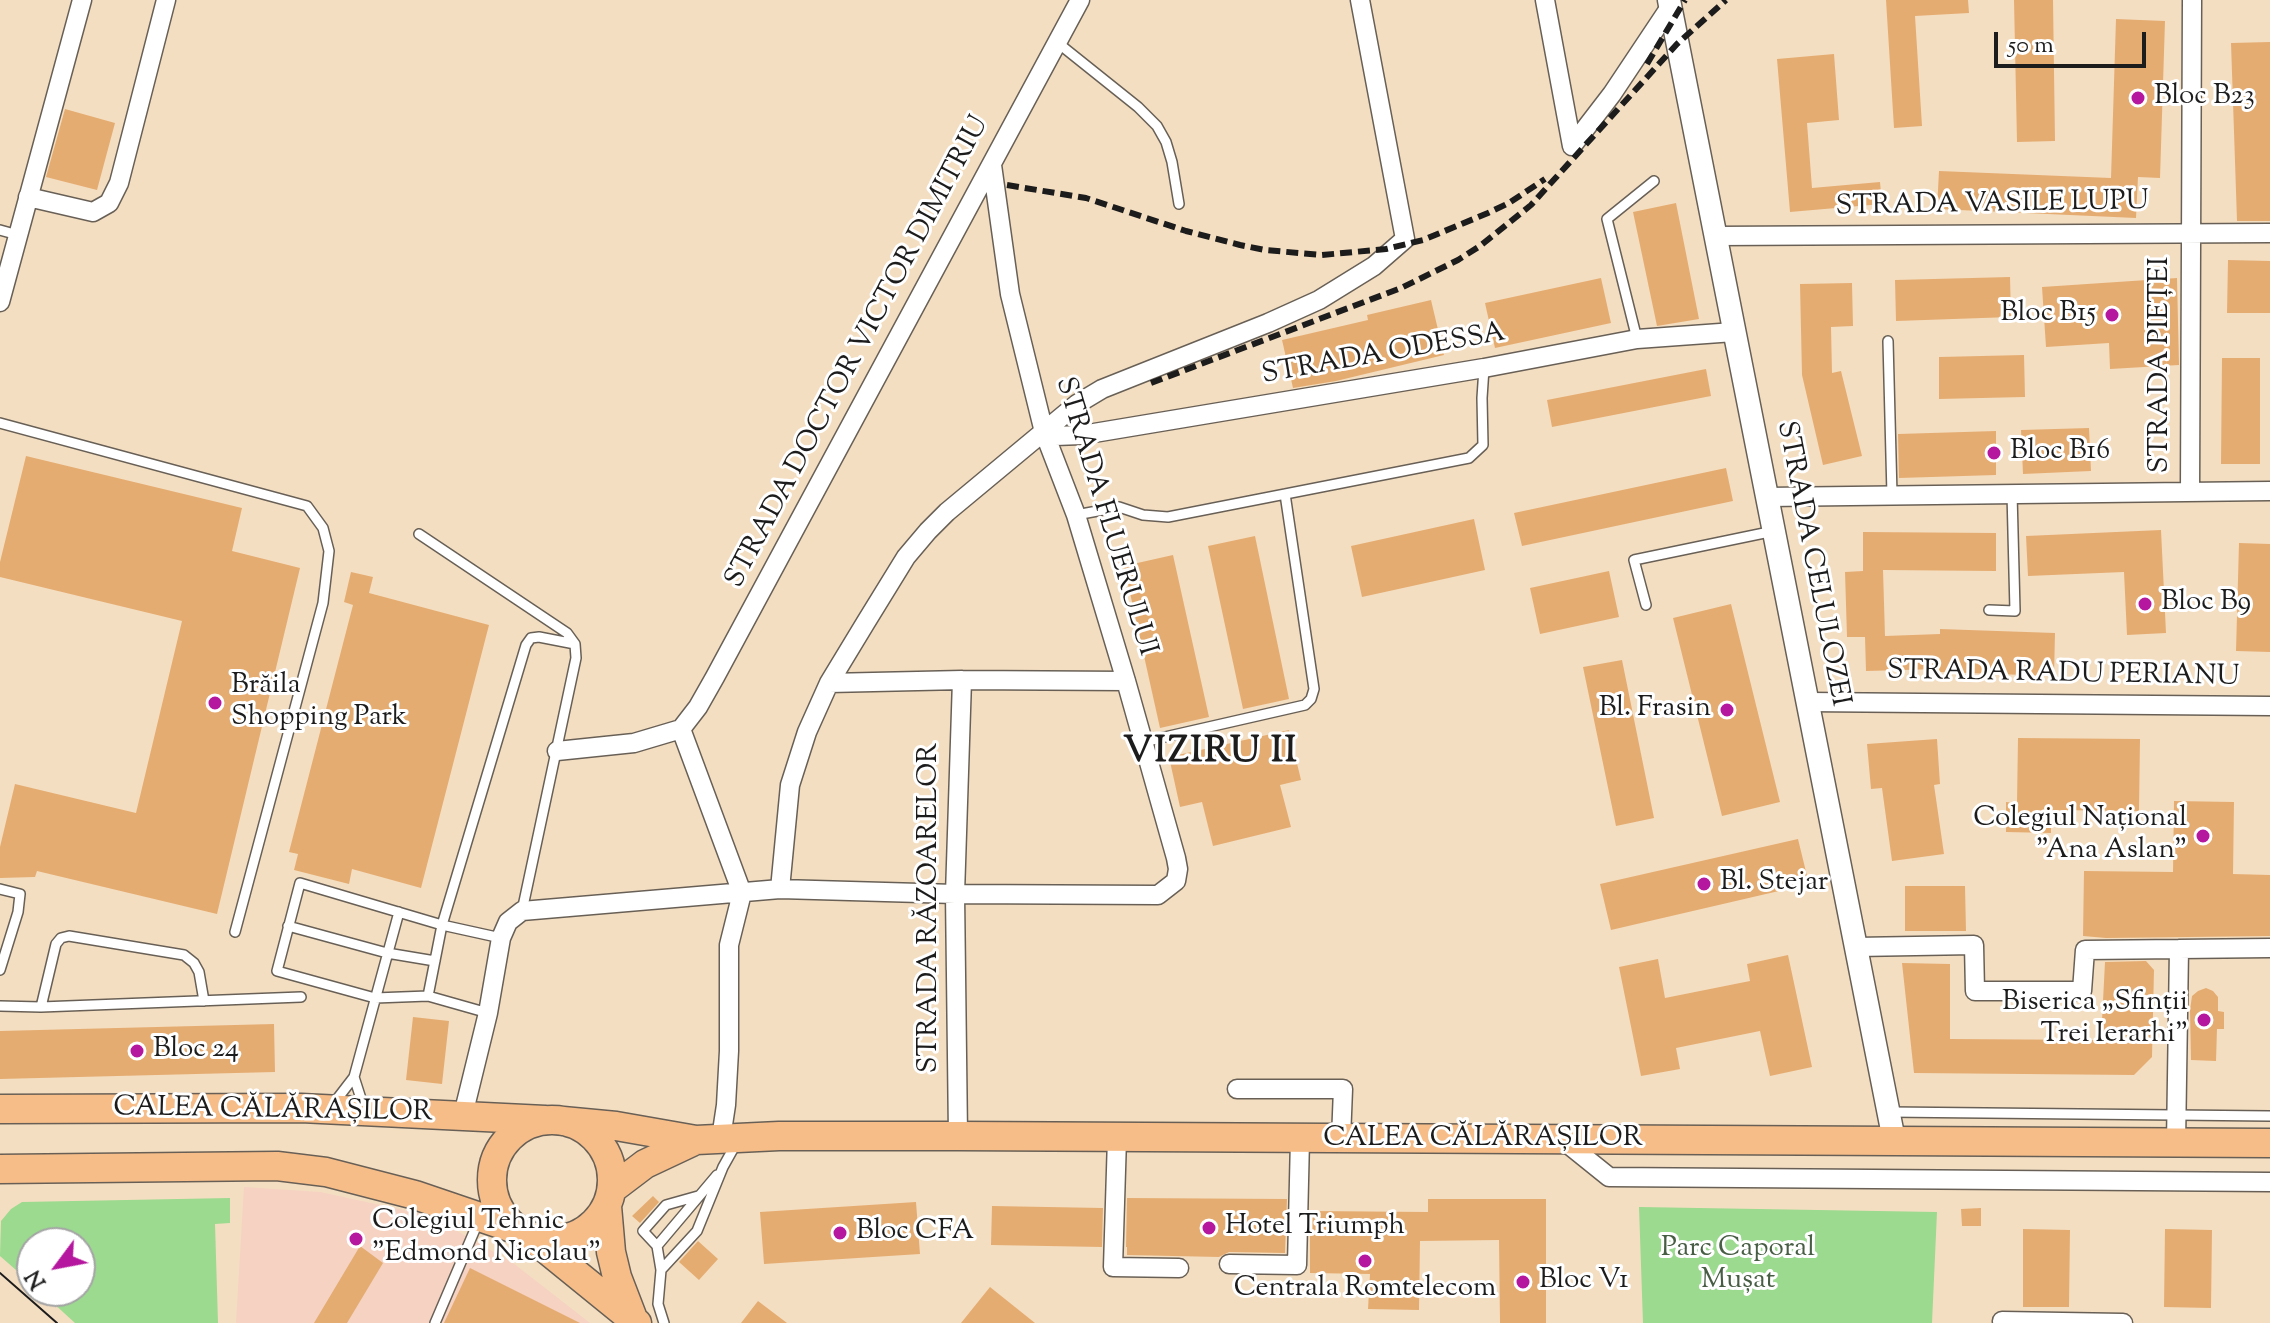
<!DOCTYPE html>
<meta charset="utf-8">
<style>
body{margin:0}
#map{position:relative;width:2270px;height:1323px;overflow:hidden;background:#f4dec1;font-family:"Sorts Mill Goudy",serif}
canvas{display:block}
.north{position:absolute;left:16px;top:1227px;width:80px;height:80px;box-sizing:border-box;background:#fff;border:2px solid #a4a4a4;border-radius:50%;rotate:238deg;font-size:22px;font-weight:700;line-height:32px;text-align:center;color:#1c1c1c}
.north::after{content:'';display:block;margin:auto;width:28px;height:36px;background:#b5179e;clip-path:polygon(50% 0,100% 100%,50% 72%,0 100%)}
.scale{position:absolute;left:1994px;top:32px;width:152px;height:36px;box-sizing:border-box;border:4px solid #1c1c1c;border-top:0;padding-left:10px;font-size:24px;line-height:28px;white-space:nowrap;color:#1c1c1c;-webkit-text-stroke:6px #fff;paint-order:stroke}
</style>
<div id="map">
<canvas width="2270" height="1323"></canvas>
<div class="north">N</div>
<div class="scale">50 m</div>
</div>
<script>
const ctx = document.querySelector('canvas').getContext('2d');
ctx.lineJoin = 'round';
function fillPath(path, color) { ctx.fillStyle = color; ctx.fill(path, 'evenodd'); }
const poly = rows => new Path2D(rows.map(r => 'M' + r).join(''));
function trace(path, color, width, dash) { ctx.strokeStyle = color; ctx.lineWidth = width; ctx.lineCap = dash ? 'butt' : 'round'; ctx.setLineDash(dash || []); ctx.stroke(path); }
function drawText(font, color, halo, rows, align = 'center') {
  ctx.font = font + ' "Sorts Mill Goudy",serif'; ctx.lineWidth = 6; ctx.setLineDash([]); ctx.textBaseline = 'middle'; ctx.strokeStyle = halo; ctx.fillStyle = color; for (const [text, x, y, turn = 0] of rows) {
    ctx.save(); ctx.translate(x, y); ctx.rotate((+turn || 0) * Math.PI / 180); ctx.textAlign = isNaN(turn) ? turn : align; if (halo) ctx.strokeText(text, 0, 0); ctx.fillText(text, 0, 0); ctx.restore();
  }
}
const built = poly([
 [244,1187,320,1192,431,1216,513,1263,590,1323,236,1323]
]);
const green = poly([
 [230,1198,230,1223,215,1224,218,1323,75,1323,40,1291,80,1291,80,1243,32,1243,32,1284,0,1256,1,1221,11,1209,22,1202],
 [1639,1207,1937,1212,1932,1323,1643,1323]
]);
const building = poly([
 [1886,0,1968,0,1969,13,1915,16,1922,126,1894,128],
 [2014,0,2053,0,2055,141,2017,142],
 [2116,19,2165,21,2160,178,2138,177,2136,218,1937,209,1939,171,2111,178],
 [2270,42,2270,221,2237,221,2231,43],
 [1834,54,1839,120,1807,123,1812,188,1880,182,1882,204,1790,212,1777,59],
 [65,109,115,123,97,190,46,177],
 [1676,203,1699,319,1657,326,1633,212],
 [2228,260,2270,261,2270,313,2227,313],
 [2010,277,2011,317,1896,321,1895,280],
 [1601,278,1611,323,1495,348,1485,303],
 [2177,278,2179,365,2110,369,2109,343,2046,347,2042,287],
 [1852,283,1853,326,1831,327,1832,373,1841,371,1862,456,1823,465,1802,375,1800,284],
 [1431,300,1444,355,1336,381,1293,388,1282,340,1368,320,1367,315],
 [2024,355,2025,397,1939,399,1939,357],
 [2222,358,2260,358,2260,464,2221,464],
 [1706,369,1711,396,1552,427,1547,400],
 [2089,428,2091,471,2023,474,2021,430],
 [1996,431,1996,475,1899,478,1898,434],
 [26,456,242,508,232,551,300,568,217,914,37,871,35,877,0,878,0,847,15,784,136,813,182,621,0,577,0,562],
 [1726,468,1733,501,1522,546,1514,513],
 [1474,519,1485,570,1362,597,1351,546],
 [2161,530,2166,633,2127,635,2124,572,2028,576,2026,536],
 [1863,532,1996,533,1996,571,1883,570,1885,636,1940,634,1940,629,2055,633,2054,676,1939,672,1939,669,1866,671,1865,637,1847,637,1845,572,1863,571],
 [1255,536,1289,699,1243,709,1208,546],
 [2239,543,2270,544,2270,652,2236,651],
 [1173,555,1209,717,1160,728,1124,566],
 [1609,571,1619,617,1540,634,1530,588],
 [351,572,373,577,369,593,489,625,421,888,352,869,349,884,294,870,298,854,289,852,353,605,344,602],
 [1731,604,1780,802,1722,816,1673,618],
 [1622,660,1654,818,1616,826,1583,667],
 [1289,730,1301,780,1280,785,1291,827,1213,846,1202,802,1180,807,1169,757],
 [2018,738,2140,739,2139,811,2051,810,2051,833,2006,832,2006,802,2017,803],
 [1937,739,1940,784,1934,785,1944,854,1892,861,1882,788,1871,789,1867,744],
 [2174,801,2234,802,2233,874,2270,875,2270,936,2106,938,2083,936,2084,871,2173,872],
 [1798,839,1809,884,1611,930,1600,884],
 [1905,886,1965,886,1966,931,1905,931],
 [1788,955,1812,1067,1770,1076,1760,1031,1676,1048,1680,1069,1641,1076,1619,967,1658,959,1665,998,1750,981,1747,964],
 [2146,961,2154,970,2152,1057,2134,1075,1914,1073,1902,963,1950,964,1950,1039,2101,1040,2105,962],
 [2206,988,2213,991,2218,997,2218,1011,2224,1012,2224,1029,2217,1029,2216,1061,2191,1060,2190,1010,2192,996,2198,991],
 [413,1017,449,1021,442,1084,406,1080],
 [274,1024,275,1072,0,1079,0,1031],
 [653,1196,659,1202,640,1223,632,1216],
 [1127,1198,1287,1199,1285,1253,1229,1252,1219,1257,1127,1255,1127,1247,1126,1247],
 [1428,1199,1546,1199,1546,1323,1500,1323,1499,1240,1420,1241,1419,1310,1368,1309,1370,1274,1310,1273,1310,1211,1428,1212],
 [916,1202,920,1254,764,1264,760,1212],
 [992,1206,1103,1208,1102,1247,991,1245],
 [1981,1208,1981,1226,1962,1226,1961,1209],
 [2023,1229,2070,1230,2069,1307,2023,1307],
 [2165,1229,2212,1230,2211,1308,2164,1307],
 [698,1241,718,1259,699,1280,679,1262],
 [360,1246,383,1263,347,1323,314,1323],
 [470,1268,580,1323,444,1323],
 [990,1287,1035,1323,961,1323],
 [758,1301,787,1323,741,1323]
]);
const service = poly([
 [1058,43,1138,107,1157,126,1166,142,1172,162,1179,204],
 [0,230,18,235],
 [1637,339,1607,219,1654,181],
 [1888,341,1892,495],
 [0,423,307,506,323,528,329,551,323,603,235,932],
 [1076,515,1119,507,1143,515,1168,517,1469,458,1483,445,1482,398,1484,368],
 [419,534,567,633,575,644,576,658,522,911],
 [1646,605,1634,560,1774,531],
 [1989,610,2015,611,2012,493],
 [1143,742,1305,705,1311,699,1314,689,1285,494],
 [0,889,20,894,18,912,0,970],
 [288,926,387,953,435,961],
 [428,996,442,925,526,645,531,638,539,637,575,644],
 [0,1006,41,1007,301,997],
 [41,1007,56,944,61,938,69,936,184,955,194,963,199,972,204,1001],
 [488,1013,428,996,375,998,277,971,300,883,442,925,501,938],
 [354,1077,364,1108],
 [334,1103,354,1077,399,912],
 [1889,1112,2270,1116],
 [657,1246,643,1231,666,1205,698,1196],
 [661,1270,657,1246,717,1175],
 [435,1323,479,1220],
 [664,1323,658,1304,661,1270,697,1231,723,1167,737,1142]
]);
const minor = poly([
 [1545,0,1572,146],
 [1572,146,1612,94,1670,7],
 [28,197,93,212,109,203,119,183,166,0],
 [1716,236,2270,233],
 [0,302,82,0],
 [1044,432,1055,436,1082,435,1484,368,1637,339,1734,332],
 [2190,491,2192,0],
 [1767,497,2270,491],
 [829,683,962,680,1126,681],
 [1807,702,2270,706],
 [681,729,698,707,715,677,1080,0],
 [681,729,742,893,729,945,729,1051,726,1105,721,1138],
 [557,751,634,743,681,729],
 [780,889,790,785,807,732,829,683,866,622,906,557,928,531,947,512,1077,404,1102,389,1268,323,1319,300,1374,266,1405,239,1360,0],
 [1856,947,1974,945,1975,991,2082,991,2085,950,2179,949,2176,1143],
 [2179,949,2270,948],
 [1237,1089,1343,1089,1341,1139],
 [463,1115,488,1013,501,938,508,922,522,911,780,889,955,894,1158,895,1176,881,1178,869,1176,858,1126,681,1076,515,1044,432,1010,294,992,165],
 [958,1136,955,894,962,680],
 [1117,1138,1113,1267,1179,1268],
 [1563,1140,1609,1177,2270,1182],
 [1229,1264,1297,1265,1300,1139],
 [2002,1321,2123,1323]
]);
const tertiary = poly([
 [1669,0,1894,1140]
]);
const primary = poly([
 [0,1109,301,1108,545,1120],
 '492 1180a60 60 0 1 1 120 0a60 60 0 1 1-120 0Z',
 [563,1121,616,1126,696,1140,779,1136,958,1136,2270,1143],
 [0,1169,277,1166,326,1172,415,1195,518,1230],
 [612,1189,645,1164,696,1140],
 [607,1206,611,1252,617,1277,632,1316],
 [531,1237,637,1323]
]);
const tram = poly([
 [0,1273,57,1323]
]);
const rail = poly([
 [1647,64,1685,0],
 [1007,185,1086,198,1186,231,1240,245,1265,250,1322,255,1386,249,1423,240,1488,213,1509,203,1545,179],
 [1151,383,1401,288,1458,260,1480,246,1531,205,1677,44,1726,0]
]);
const markers = [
 [2138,98,8,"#b5179e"],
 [2112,315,8,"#b5179e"],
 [1994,453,8,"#b5179e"],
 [2145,604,8,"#b5179e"],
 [215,703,8,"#b5179e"],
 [1727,710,8,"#b5179e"],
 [2203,836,8,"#b5179e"],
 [1704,884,8,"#b5179e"],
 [2204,1020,8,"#b5179e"],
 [137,1051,8,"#b5179e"],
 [1209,1228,8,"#b5179e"],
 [840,1233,8,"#b5179e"],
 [356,1239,8,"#b5179e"],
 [1365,1261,8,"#b5179e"],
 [1523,1282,8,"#b5179e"]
];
const poiNames = [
 ["Bloc B23",2154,98],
 ["Bloc B15",2096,315,"right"],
 ["Bloc B16",2010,453],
 ["Bloc B9",2161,604],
 ["Brăila",231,687],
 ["Shopping Park",231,719],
 ["Bl. Frasin",1711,710,"right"],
 ["Colegiul Național",2187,820,"right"],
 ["\"Ana Aslan\"",2187,852,"right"],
 ["Bl. Stejar",1720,884],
 ["Biserica „Sfinții",2188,1004,"right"],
 ["Trei Ierarhi\"",2188,1036,"right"],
 ["Bloc 24",153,1051],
 ["Colegiul Tehnic",372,1223],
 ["\"Edmond Nicolau\"",372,1255],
 ["Hotel Triumph",1225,1228],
 ["Bloc CFA",856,1233],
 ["Bloc V1",1539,1282],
 ["Centrala Romtelecom",1365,1290,"center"]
];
const streetNames = [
 ["STRADA VASILE LUPU",1992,206,-1],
 ["STRADA DOCTOR VICTOR DIMITRIU",859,353,-62],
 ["STRADA ODESSA",1384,356,-10],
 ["STRADA PIEȚEI",2162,365,-90],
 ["STRADA FLUERULUI",1104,517,73],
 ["STRADA CELULOZEI",1811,564,79],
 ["STRADA RADU PERIANU",2063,676,1],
 ["STRADA RĂZOARELOR",931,908,-90],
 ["CALEA CĂLĂRAȘILOR",273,1112,1],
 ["CALEA CĂLĂRAȘILOR",1483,1140]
];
const parkNames = [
 ["Parc Caporal",1738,1250],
 ["Mușat",1738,1282]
];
const districtNames = [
 ["VIZIRU II",1211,755]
];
fillPath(built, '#f5d2c2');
fillPath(green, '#9bda8f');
fillPath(building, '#e5ac71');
trace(service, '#686056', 12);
trace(minor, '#686056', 21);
trace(tertiary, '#686056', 25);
trace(primary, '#686056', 31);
trace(service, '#fff', 9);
trace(minor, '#fff', 18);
trace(tertiary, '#fff', 22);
trace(primary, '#f7bd88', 28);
trace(tram, '#1c1c1c', 2);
trace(rail, '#1c1c1c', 6, [12, 6]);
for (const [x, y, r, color] of markers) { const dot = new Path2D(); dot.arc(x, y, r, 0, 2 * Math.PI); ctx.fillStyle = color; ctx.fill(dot); trace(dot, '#fff', 3); }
drawText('28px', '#1c1c1c', '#fff', poiNames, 'left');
drawText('28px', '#1c1c1c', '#fff', streetNames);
drawText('28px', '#485e44', '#fff', parkNames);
ctx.letterSpacing = '2px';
drawText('bold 36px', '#1c1c1c', '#fff', districtNames);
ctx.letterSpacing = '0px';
</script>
